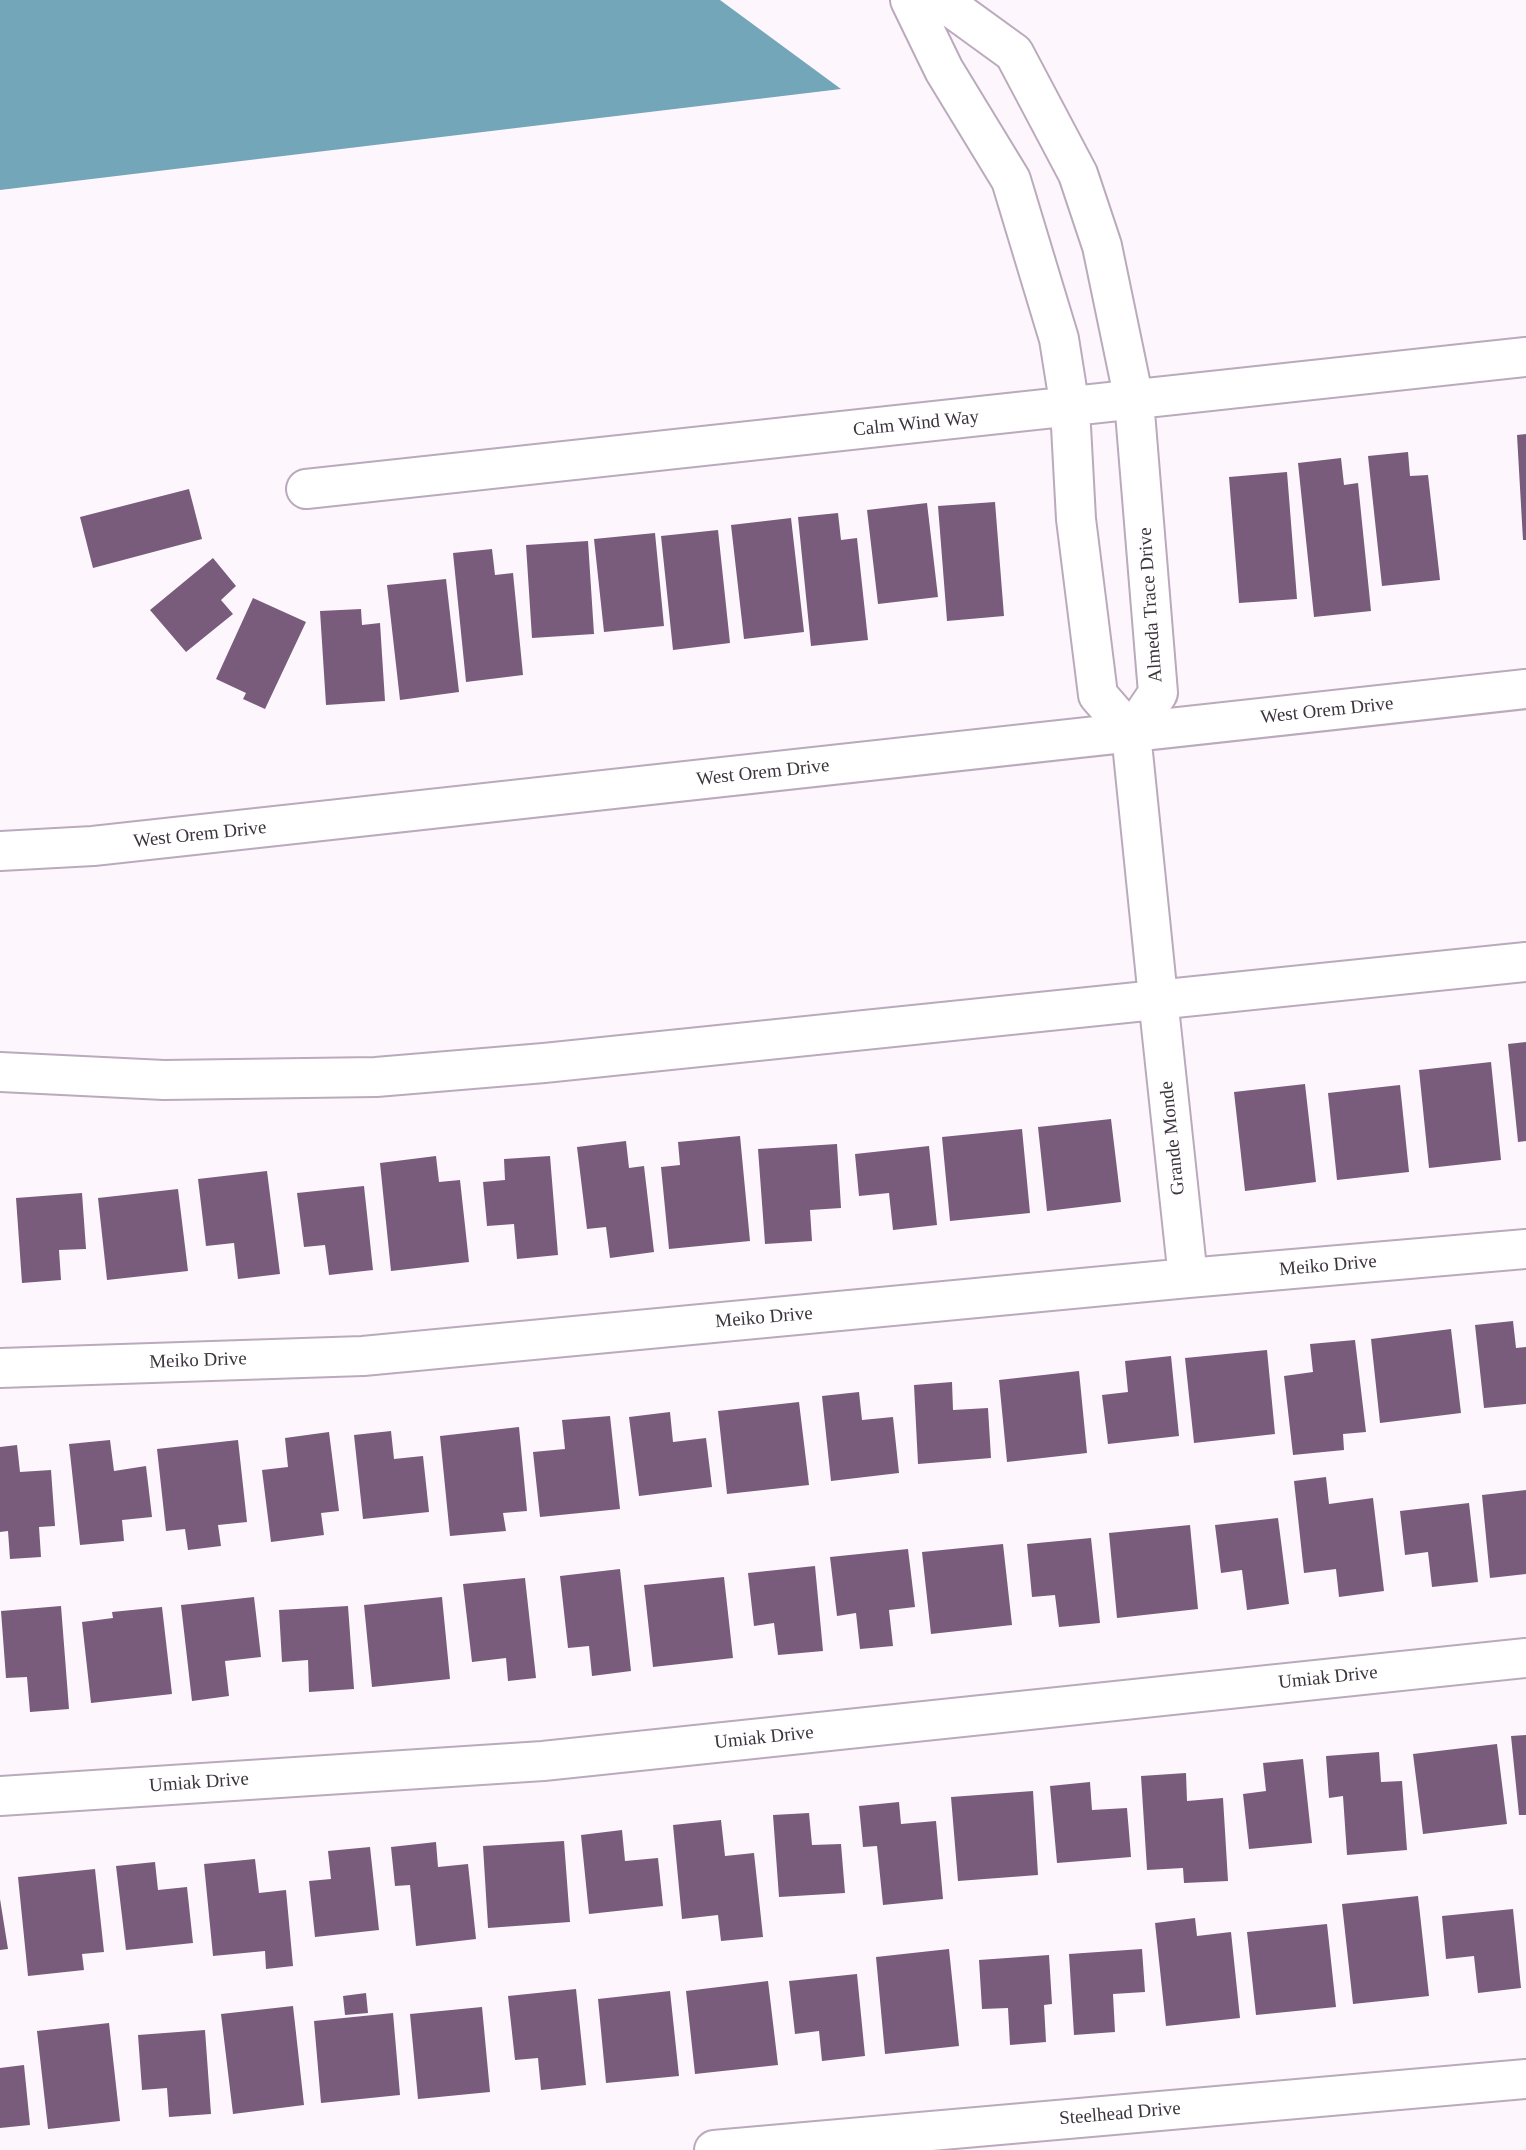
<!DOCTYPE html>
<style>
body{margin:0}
canvas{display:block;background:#fdf6fd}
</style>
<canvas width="1526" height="2150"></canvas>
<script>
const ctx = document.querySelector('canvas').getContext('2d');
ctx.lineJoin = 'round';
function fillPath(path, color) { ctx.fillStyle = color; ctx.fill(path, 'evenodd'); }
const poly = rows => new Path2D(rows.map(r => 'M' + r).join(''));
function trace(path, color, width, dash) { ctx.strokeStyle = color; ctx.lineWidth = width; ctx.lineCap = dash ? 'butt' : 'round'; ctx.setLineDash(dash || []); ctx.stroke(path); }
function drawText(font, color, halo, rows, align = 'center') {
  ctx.font = font + ' Georgia,serif'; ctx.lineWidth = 7; ctx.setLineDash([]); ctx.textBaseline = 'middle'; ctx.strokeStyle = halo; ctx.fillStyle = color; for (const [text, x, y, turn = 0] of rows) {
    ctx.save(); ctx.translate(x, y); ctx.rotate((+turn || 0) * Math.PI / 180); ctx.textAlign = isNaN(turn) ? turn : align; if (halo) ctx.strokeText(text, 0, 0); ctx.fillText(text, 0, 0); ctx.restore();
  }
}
const water = poly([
 [0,0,720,0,841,89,0,190]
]);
const building = poly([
 [1526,434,1526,540,1523,540,1517,435],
 [1408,452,1410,476,1428,475,1440,580,1382,586,1368,456],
 [1341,458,1344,485,1358,483,1371,611,1314,617,1298,463],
 [1287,472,1297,599,1239,603,1229,477],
 [189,489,202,539,93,568,80,517],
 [995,502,1004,616,947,621,938,506],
 [927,503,938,597,878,604,867,510],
 [838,513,841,540,857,538,868,640,811,646,798,517],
 [791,518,804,632,744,639,731,525],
 [718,530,730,643,673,650,661,536],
 [655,533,664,626,604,632,594,539],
 [588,541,594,634,532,638,526,545],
 [492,549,495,575,513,573,523,675,466,682,453,553],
 [213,558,236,586,221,600,233,614,186,652,150,610],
 [446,579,459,692,400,700,387,585],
 [253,598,306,622,265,709,243,699,246,693,216,679],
 [361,609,362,625,380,623,385,701,326,705,320,611],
 [1526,1042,1526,1141,1518,1142,1508,1044],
 [1491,1062,1501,1160,1429,1168,1419,1070],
 [1305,1084,1316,1182,1245,1191,1234,1092],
 [1400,1085,1409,1172,1337,1180,1328,1093],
 [1111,1119,1121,1202,1047,1211,1038,1127],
 [1022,1129,1030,1213,950,1221,942,1137],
 [740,1136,750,1241,669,1249,661,1167,680,1165,678,1142],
 [626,1141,629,1168,644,1166,654,1252,610,1258,606,1227,587,1229,577,1147],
 [837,1144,841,1208,810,1210,812,1241,765,1244,758,1149],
 [929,1146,937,1225,893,1230,889,1193,859,1196,855,1154],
 [436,1156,439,1182,460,1180,469,1262,391,1271,380,1163],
 [550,1156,558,1255,517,1259,514,1224,487,1226,483,1182,505,1180,504,1159],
 [267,1171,280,1274,238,1279,234,1243,206,1246,198,1179],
 [364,1186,373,1270,329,1275,325,1245,304,1247,297,1193],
 [178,1189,188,1271,107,1280,98,1198],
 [82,1193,86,1249,59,1250,61,1280,22,1283,16,1198],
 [1513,1321,1516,1348,1526,1347,1526,1404,1484,1408,1475,1325],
 [1451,1329,1461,1413,1380,1423,1371,1339],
 [1355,1340,1366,1432,1343,1434,1344,1450,1293,1455,1284,1376,1313,1372,1310,1344],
 [1267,1350,1275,1434,1194,1443,1185,1358],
 [1171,1356,1179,1436,1108,1444,1102,1395,1128,1392,1125,1361],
 [1079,1371,1087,1453,1007,1462,999,1380],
 [952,1382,953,1410,988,1408,991,1458,918,1464,914,1385],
 [859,1392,862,1420,893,1417,899,1473,831,1481,822,1396],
 [799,1402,809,1485,727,1494,718,1411],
 [670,1412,673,1442,706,1438,712,1487,639,1496,629,1417],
 [610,1416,620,1509,540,1517,533,1452,565,1449,562,1420],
 [519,1427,527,1511,503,1513,506,1531,450,1536,440,1436],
 [391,1431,394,1459,423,1456,429,1512,363,1519,354,1435],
 [329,1432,339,1511,321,1513,324,1535,271,1542,262,1470,288,1467,285,1438],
 [110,1440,114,1471,146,1466,152,1517,122,1520,124,1541,80,1545,69,1444],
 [238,1440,247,1522,218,1525,221,1546,188,1550,185,1529,166,1531,157,1449],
 [17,1445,20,1472,51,1470,55,1526,39,1527,41,1557,10,1559,8,1531,0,1532,0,1447],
 [1326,1477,1329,1504,1373,1498,1384,1591,1339,1597,1336,1569,1304,1573,1294,1481],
 [1526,1490,1526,1574,1490,1578,1482,1495],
 [1469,1503,1478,1582,1432,1587,1428,1552,1405,1555,1400,1511],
 [1278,1518,1289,1604,1247,1610,1242,1570,1221,1573,1215,1525],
 [1190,1525,1198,1609,1117,1618,1109,1533],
 [1091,1538,1100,1623,1059,1627,1055,1595,1032,1597,1027,1544],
 [1003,1544,1012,1625,931,1634,922,1552],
 [908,1549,915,1607,889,1610,893,1646,860,1649,856,1613,837,1616,830,1557],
 [815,1566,823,1651,778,1655,774,1623,754,1626,748,1573],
 [620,1569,631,1671,592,1676,589,1646,568,1648,560,1576],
 [724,1577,733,1658,653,1667,644,1585],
 [525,1578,536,1678,508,1681,506,1658,472,1662,463,1584],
 [254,1597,261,1657,225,1661,229,1696,192,1701,181,1605],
 [442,1597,450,1679,372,1687,364,1605],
 [61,1606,69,1709,30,1712,27,1677,6,1678,1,1611],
 [348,1606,354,1689,309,1692,308,1660,282,1662,279,1610],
 [162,1607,172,1694,91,1703,82,1622,113,1618,112,1612],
 [1526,1735,1526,1815,1519,1815,1511,1736],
 [1497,1744,1507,1824,1423,1834,1413,1754],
 [1379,1752,1381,1782,1402,1781,1407,1850,1347,1855,1343,1796,1329,1798,1326,1756],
 [1303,1759,1312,1843,1249,1849,1243,1794,1266,1791,1263,1763],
 [1186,1773,1187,1801,1223,1798,1228,1881,1184,1883,1183,1868,1147,1870,1141,1776],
 [1090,1782,1092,1810,1127,1808,1131,1857,1057,1863,1050,1786],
 [1033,1791,1038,1875,958,1881,951,1797],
 [899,1802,901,1824,936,1821,943,1899,883,1905,877,1846,863,1847,859,1806],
 [809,1813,812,1845,841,1844,845,1893,779,1897,773,1815],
 [721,1820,725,1856,754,1853,763,1937,721,1941,718,1915,682,1919,673,1825],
 [622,1830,625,1861,658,1858,663,1906,589,1914,581,1835],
 [564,1841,570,1922,488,1928,483,1846],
 [436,1842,438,1867,468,1864,476,1939,416,1946,410,1885,395,1886,391,1847],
 [370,1847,379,1930,315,1937,309,1881,331,1879,328,1851],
 [255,1859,259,1893,286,1890,293,1966,266,1969,265,1951,213,1956,204,1864],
 [155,1862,158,1890,187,1887,193,1943,126,1950,116,1866],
 [95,1869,104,1952,82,1954,84,1970,28,1976,18,1877],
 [1418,1896,1429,1996,1353,2004,1342,1904],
 [0,1899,8,1949,0,1950],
 [1513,1909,1521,1988,1478,1993,1474,1956,1446,1959,1442,1916],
 [1195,1918,1197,1936,1231,1932,1240,2018,1166,2026,1155,1923],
 [1327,1924,1336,2007,1256,2015,1247,1932],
 [949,1949,959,2046,885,2054,876,1957],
 [1142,1949,1145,1992,1113,1994,1115,2032,1074,2035,1069,1954],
 [1049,1955,1052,2004,1044,2005,1046,2042,1010,2045,1008,2008,982,2009,979,1960],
 [857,1974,865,2056,822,2061,819,2031,795,2034,789,1981],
 [768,1981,778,2065,695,2074,686,1991],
 [576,1989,586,2085,541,2090,538,2058,515,2060,508,1996],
 [670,1991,679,2076,606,2083,598,1999],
 [366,1993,368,2013,345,2015,343,1996],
 [293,2006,304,2105,233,2114,221,2014],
 [482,2007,490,2092,418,2099,410,2014],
 [393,2013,400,2095,321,2103,314,2021],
 [109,2023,120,2121,48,2129,37,2031],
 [205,2030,211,2114,169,2117,167,2088,142,2090,138,2035],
 [24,2065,30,2125,0,2128,0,2068]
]);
const minor = poly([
 [910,0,944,70,1011,180,1059,339,1070,408,1076,519,1098,695,1131,733,1158,693,1134,400,1102,246,1078,174,1014,53,941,0],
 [306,489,1526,357],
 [1158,998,1188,1278],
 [0,1368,363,1356,1188,1278,1526,1249],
 [0,1796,543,1761,1526,1658],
 [714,2150,1526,2079]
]);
const major = poly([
 [1131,733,1158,998],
 [0,851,93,846,1526,689],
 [0,1072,164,1080,376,1077,544,1063,1526,962]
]);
const streetNames = [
 ["Calm Wind Way",916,424,-6],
 ["Almeda Trace Drive",1151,605,-94],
 ["West Orem Drive",1327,711,-6],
 ["West Orem Drive",763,773,-6],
 ["West Orem Drive",200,835,-6],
 ["Grande Monde",1173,1138,-96],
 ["Meiko Drive",1328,1266,-5],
 ["Meiko Drive",764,1318,-5],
 ["Meiko Drive",198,1361,-2],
 ["Umiak Drive",1328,1678,-6],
 ["Umiak Drive",764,1738,-6],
 ["Umiak Drive",199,1783,-4],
 ["Steelhead Drive",1120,2114,-5]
];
fillPath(water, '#74a6ba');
fillPath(building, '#795c7c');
trace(minor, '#baaabc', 42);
trace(major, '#baaabc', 42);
trace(minor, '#fff', 38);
trace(major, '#fff', 38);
drawText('19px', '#3c353d', '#fff', streetNames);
</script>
